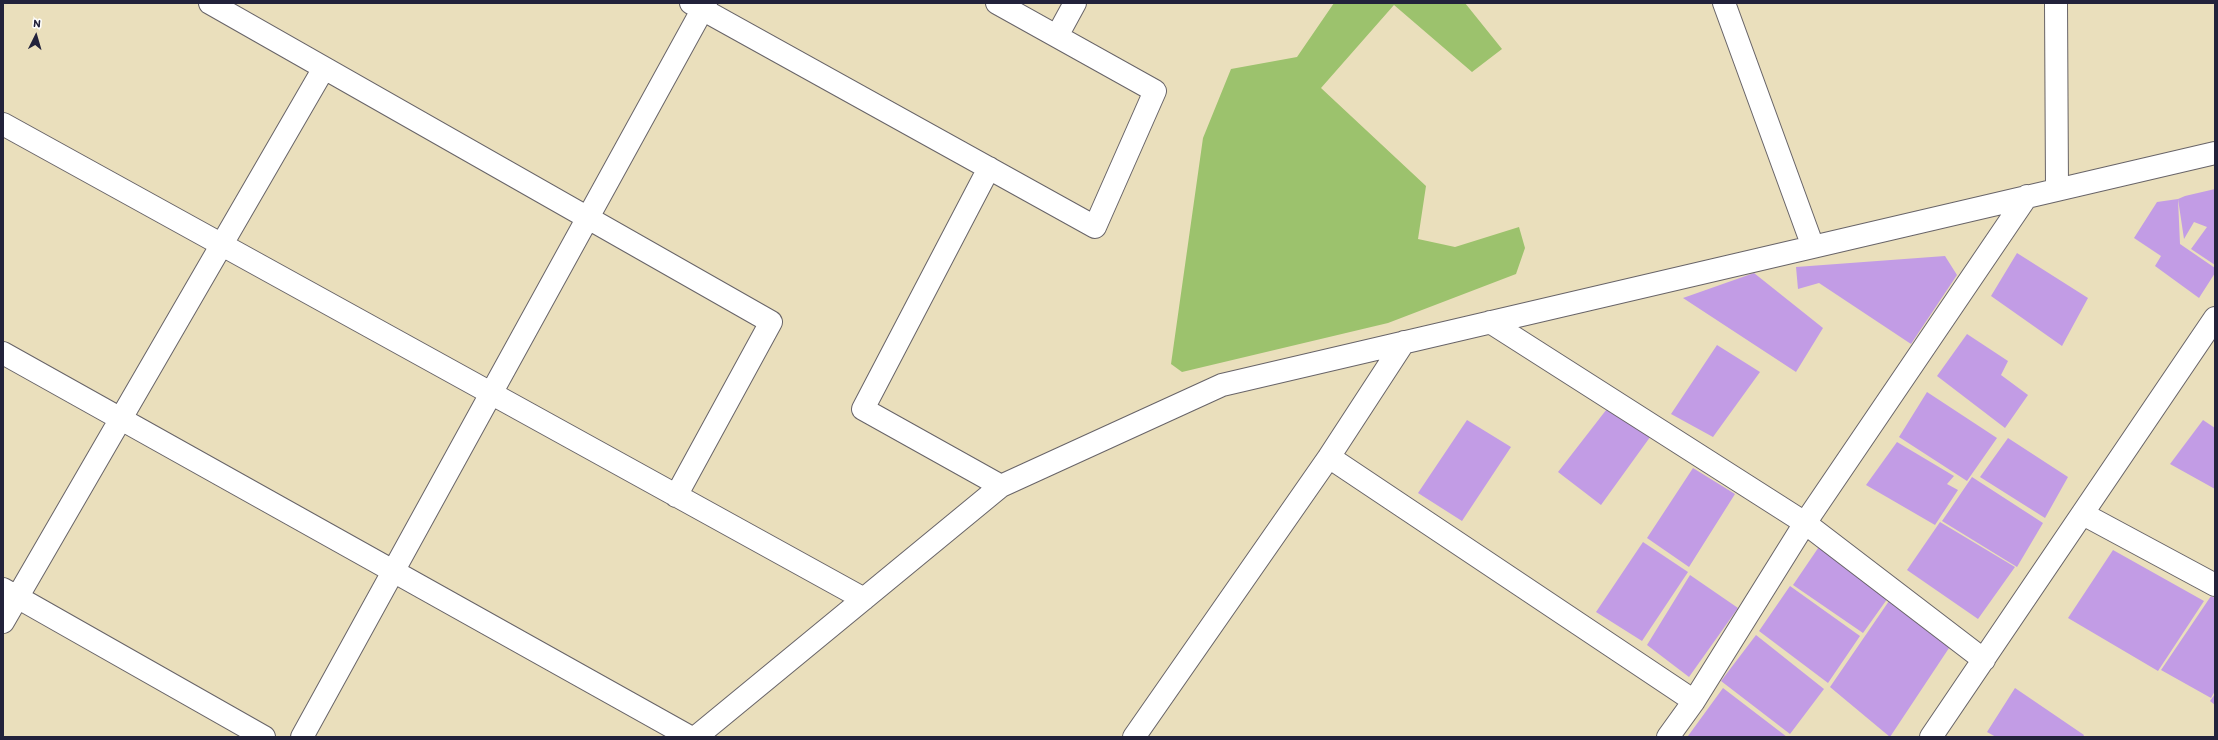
<!DOCTYPE html>
<style>
body{margin:0}
#map{position:relative;width:2218px;height:740px;overflow:hidden;background:#eadfbc;font-family:Itim,sans-serif}
canvas{display:block}
.frame{position:absolute;inset:0;border:4px solid #22223b;pointer-events:none}
.north{position:absolute;left:16px;top:16px;width:40px;height:40px;-webkit-text-stroke:3px #fff;paint-order:stroke;rotate:5deg;font-size:11px;font-weight:700;line-height:16px;text-align:center;color:#22223b}
.north::after{content:'';display:block;margin:auto;width:14px;height:18px;background:#22223b;clip-path:polygon(50% 0,100% 100%,50% 72%,0 100%)}
</style>
<div id="map">
<canvas width="2218" height="740"></canvas>
<div class="frame"></div>
<div class="north">N</div>
</div>
<script>
const ctx = document.querySelector('canvas').getContext('2d');
ctx.lineJoin = 'round';
function fillPath(path, color) { ctx.fillStyle = color; ctx.fill(path, 'evenodd'); }
const poly = rows => new Path2D(rows.map(r => 'M' + r).join(''));
function trace(path, color, width, dash) { ctx.strokeStyle = color; ctx.lineWidth = width; ctx.lineCap = dash ? 'butt' : 'round'; ctx.setLineDash(dash || []); ctx.stroke(path); }
const green = poly([
 [1334,3,1465,3,1502,49,1472,72,1394,5,1321,88,1426,186,1418,239,1455,247,1519,227,1525,248,1516,274,1388,323,1182,372,1171,364,1203,138,1231,69,1297,57]
]);
const building = poly([
 [2215,189,2215,265,2191,249,2207,227,2194,222,2184,239,2178,199,2180,244,2215,268,2215,273,2199,298,2155,266,2161,256,2134,238,2157,202,2178,199,2185,196],
 [2017,253,2088,298,2062,346,1991,296],
 [1945,256,1957,275,1911,344,1819,283,1798,289,1796,267],
 [1754,273,1823,328,1796,372,1683,298],
 [1967,334,2008,361,2001,375,2028,395,2005,428,1937,376],
 [1717,345,1760,372,1713,437,1671,414],
 [1927,392,1997,438,1967,481,1899,437],
 [1610,405,1653,433,1601,505,1558,472],
 [1467,420,1511,447,1462,521,1418,493],
 [2203,420,2215,428,2215,489,2170,464],
 [2008,438,2068,477,2045,518,1980,477],
 [1897,442,1954,476,1947,484,1958,490,1935,525,1866,485],
 [1693,468,1735,494,1689,567,1647,538],
 [1972,477,2043,523,2017,567,1942,521],
 [1940,522,2015,567,1978,619,1907,570],
 [1829,532,1900,581,1863,633,1793,585],
 [1643,542,1688,572,1642,641,1596,612],
 [2113,550,2204,601,2158,671,2068,618],
 [1690,575,1738,608,1689,677,1647,645],
 [1790,586,1860,636,1828,683,1759,631],
 [2211,596,2215,598,2215,691,2211,698,2161,670],
 [1889,601,1951,645,1890,737,1830,687],
 [1756,635,1824,689,1790,734,1721,681],
 [1723,688,1787,737,1688,736],
 [2015,688,2084,735,2083,737,1996,737,1987,732],
 [2215,694,2215,705,2210,701]
]);
const minor = poly([
 [210,3,771,322,676,496],
 [691,3,1095,227,1155,91,997,3],
 [1724,3,1813,247],
 [2056,3,2057,189],
 [1057,36,1075,3],
 [3,124,864,599],
 [989,168,863,409,1001,486],
 [1490,322,1805,523,1984,660],
 [3,353,690,737],
 [1329,457,1694,701],
 [2083,514,2215,585],
 [3,589,264,737],
 [3,622,324,68],
 [302,737,706,3],
 [696,737,1001,486,1222,385,2215,153],
 [1134,737,1329,457,1404,342],
 [1668,737,1694,701,1805,523,2027,196],
 [1931,737,2215,318]
]);
fillPath(green, '#9cc26d');
fillPath(building, '#c29ce5');
trace(minor, '#686468', 24);
trace(minor, '#fff', 22);
</script>
